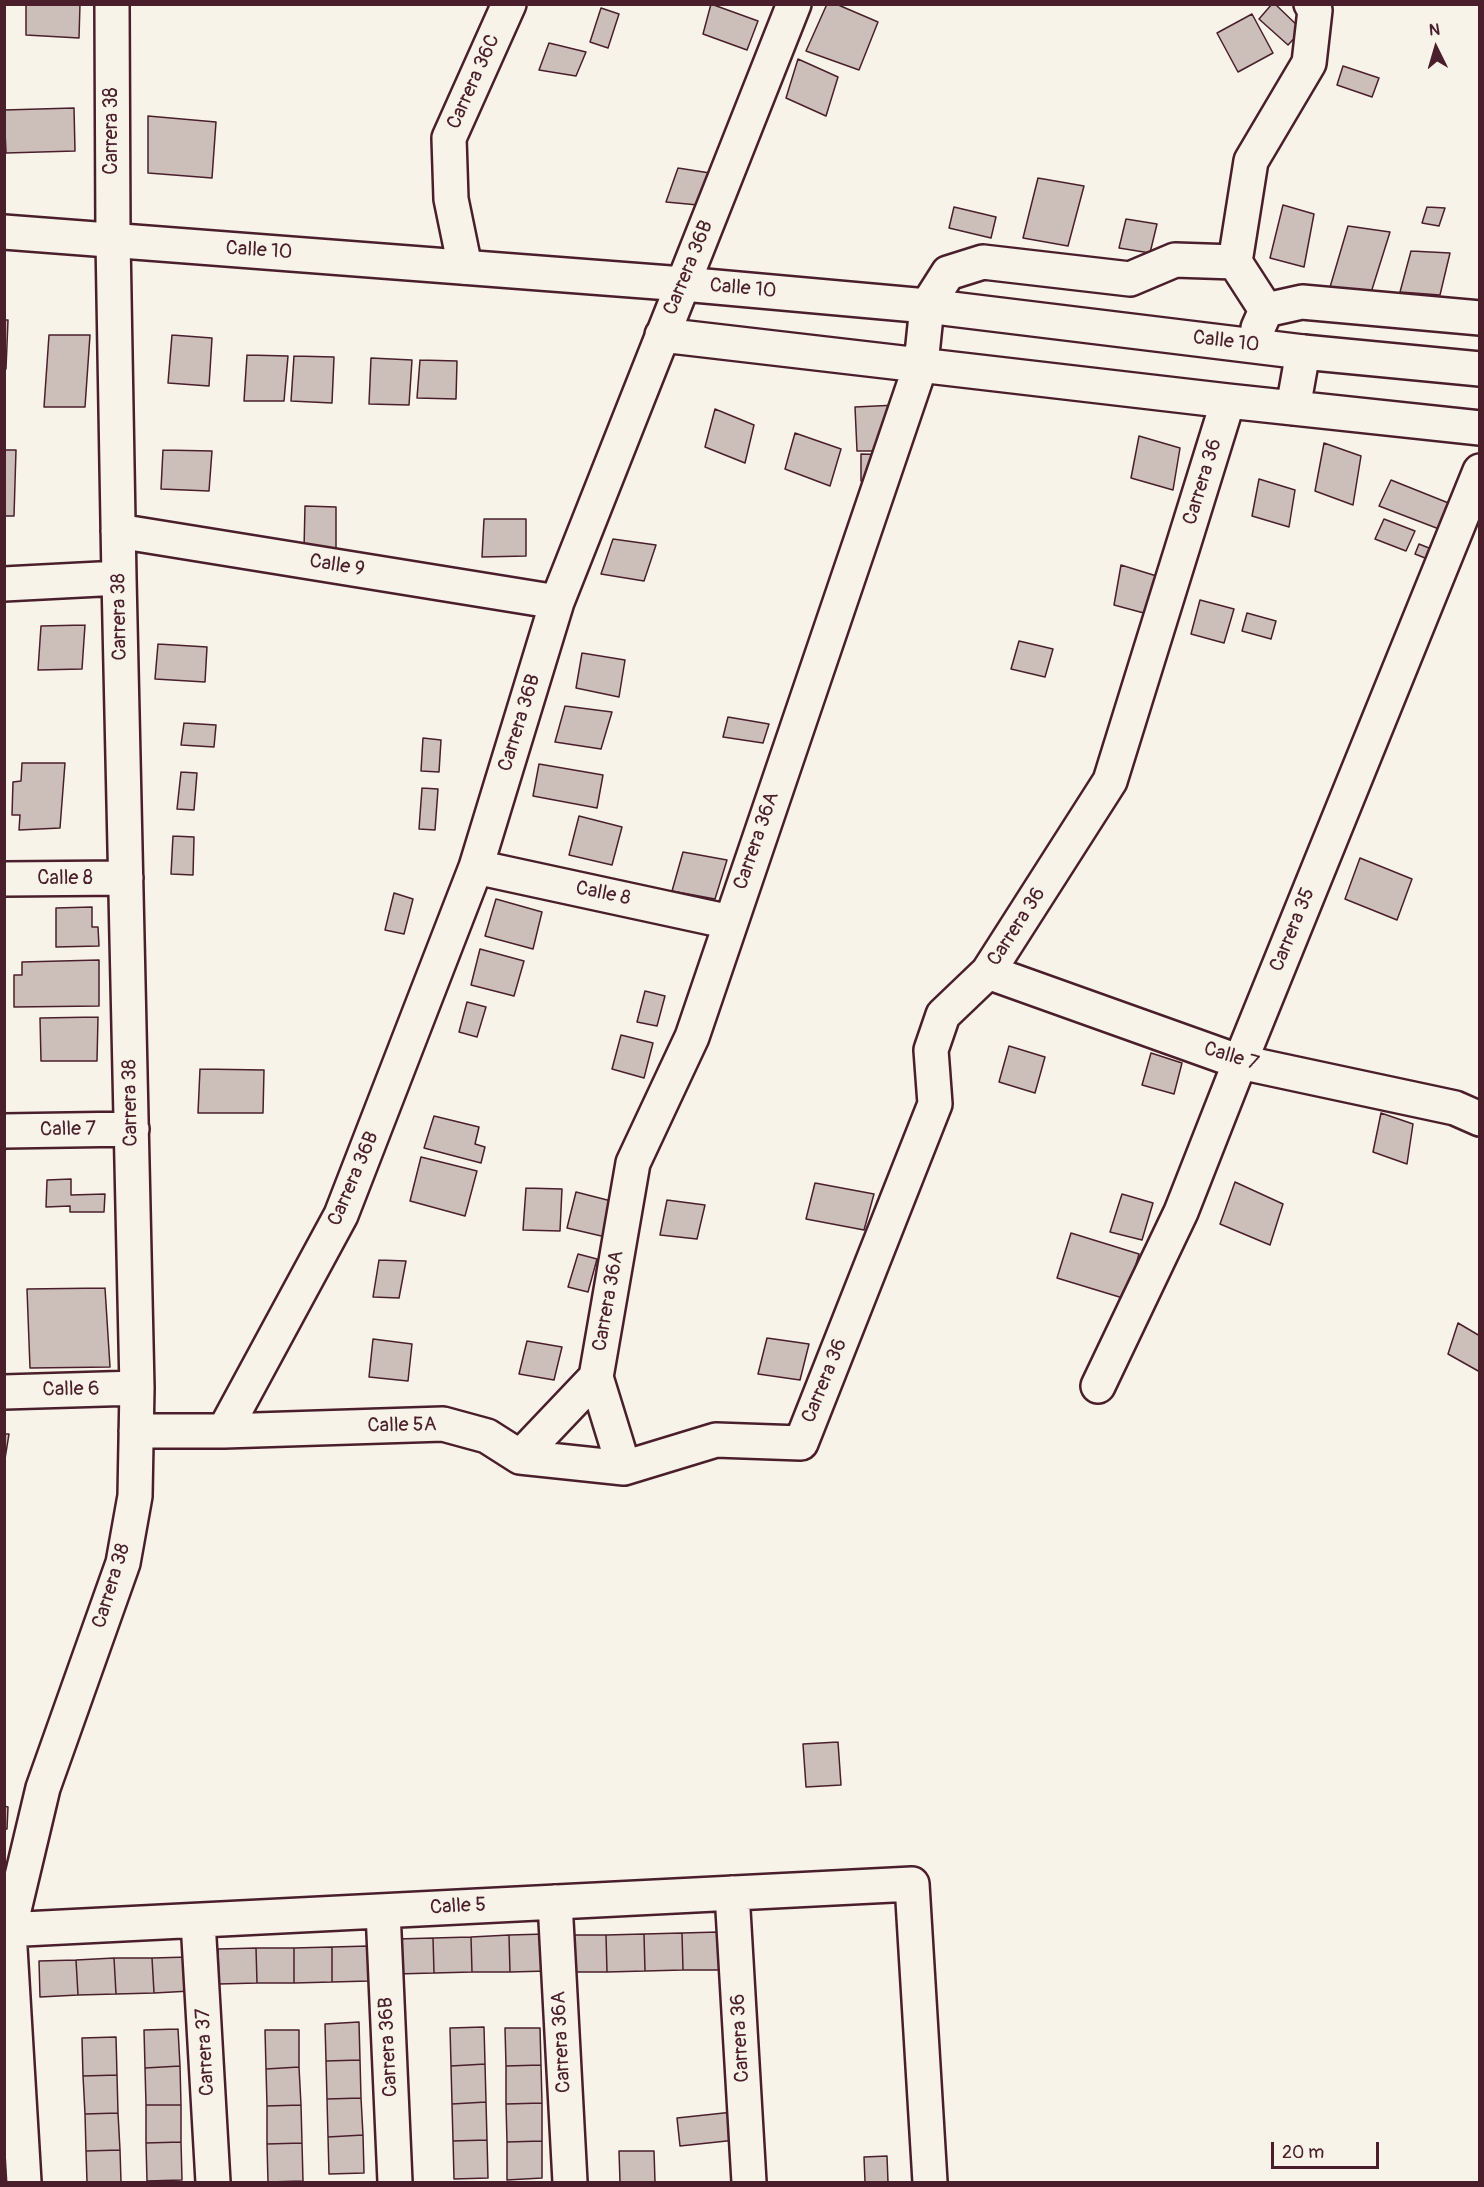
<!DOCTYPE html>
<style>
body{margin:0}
#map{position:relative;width:1484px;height:2187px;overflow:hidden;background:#f7f3e8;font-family:Pangolin,sans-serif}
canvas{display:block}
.frame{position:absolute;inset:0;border:6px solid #4a1f2b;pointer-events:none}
.north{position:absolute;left:1406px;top:18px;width:60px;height:60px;-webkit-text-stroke:4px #f7f3e8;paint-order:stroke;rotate:355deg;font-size:16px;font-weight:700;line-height:24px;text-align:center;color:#4a1f2b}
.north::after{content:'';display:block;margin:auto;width:21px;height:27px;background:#4a1f2b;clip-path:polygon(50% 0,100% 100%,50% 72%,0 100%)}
.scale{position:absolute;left:1271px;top:2142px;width:108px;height:27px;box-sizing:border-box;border:3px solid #4a1f2b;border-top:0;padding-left:8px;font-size:18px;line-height:21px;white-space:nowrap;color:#4a1f2b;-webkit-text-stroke:4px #f7f3e8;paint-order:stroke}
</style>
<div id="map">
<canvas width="1484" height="2187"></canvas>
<div class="frame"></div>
<div class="north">N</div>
<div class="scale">20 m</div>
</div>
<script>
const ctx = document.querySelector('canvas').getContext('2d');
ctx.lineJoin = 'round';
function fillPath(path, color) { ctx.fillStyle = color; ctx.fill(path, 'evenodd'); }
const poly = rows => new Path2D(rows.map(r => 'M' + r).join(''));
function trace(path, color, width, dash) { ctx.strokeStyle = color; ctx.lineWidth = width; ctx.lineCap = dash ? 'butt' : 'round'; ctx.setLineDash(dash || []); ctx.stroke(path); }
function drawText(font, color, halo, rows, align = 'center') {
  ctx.font = font + ' Pangolin,sans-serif'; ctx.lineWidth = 4.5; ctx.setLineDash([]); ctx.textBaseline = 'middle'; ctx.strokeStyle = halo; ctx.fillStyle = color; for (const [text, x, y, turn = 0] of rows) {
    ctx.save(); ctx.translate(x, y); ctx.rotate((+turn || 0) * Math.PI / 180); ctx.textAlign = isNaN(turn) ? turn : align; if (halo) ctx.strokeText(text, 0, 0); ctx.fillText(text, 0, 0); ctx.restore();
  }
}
const building = poly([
 [26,4,80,4,79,38,26,35,26,4],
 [711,4,758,21,747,50,703,34,711,4],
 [827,4,836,4,878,22,859,70,806,51,827,4],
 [1272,4,1275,4,1302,30,1288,45,1259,19,1272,4],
 [601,8,619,14,608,48,590,42,601,8],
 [1252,14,1273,53,1238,72,1217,33,1252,14],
 [549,43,586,52,576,76,539,70,549,43],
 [798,59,838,77,826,116,786,98,798,59],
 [1343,66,1379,78,1372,97,1337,85,1343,66],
 [74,108,75,151,6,153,4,110,74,108],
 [148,116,216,122,212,178,148,173,148,116],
 [678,168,710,173,698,205,666,202,678,168],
 [1038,178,1084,186,1068,246,1023,238,1038,178],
 [1283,205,1314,214,1304,267,1270,258,1283,205],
 [954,207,996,217,991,238,949,228,954,207],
 [1427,207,1445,208,1439,226,1422,223,1427,207],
 [1126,219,1157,224,1150,253,1119,248,1126,219],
 [1348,226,1390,232,1369,299,1328,294,1348,226],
 [1411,251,1450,253,1440,295,1400,292,1411,251],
 [4,320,8,320,6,369,4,369,4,320],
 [49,335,90,335,85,407,44,407,49,335],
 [172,335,212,338,209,386,168,383,172,335],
 [247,355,288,356,284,401,244,401,247,355],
 [294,356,334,357,332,403,291,401,294,356],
 [371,358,412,360,409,405,369,404,371,358],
 [420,360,457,361,456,399,417,398,420,360],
 [897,405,899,451,857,451,855,407,897,405],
 [715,409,754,425,745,463,705,447,715,409],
 [795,433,841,449,830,486,785,469,795,433],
 [1139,436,1180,448,1173,490,1131,478,1139,436],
 [1324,443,1361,456,1353,505,1315,491,1324,443],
 [4,450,16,450,14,516,4,516,4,450],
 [163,450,212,451,209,491,161,489,163,450],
 [861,454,895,455,893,482,861,481,861,454],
 [1259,479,1295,490,1289,527,1252,516,1259,479],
 [1391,480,1451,504,1439,529,1379,506,1391,480],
 [305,506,336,507,336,550,304,549,305,506],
 [484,519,526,519,526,556,482,557,484,519],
 [1384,519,1415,531,1406,551,1375,539,1384,519],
 [613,539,656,545,644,581,601,574,613,539],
 [1419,544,1434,550,1430,560,1415,554,1419,544],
 [1121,565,1163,578,1155,616,1114,605,1121,565],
 [1200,600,1234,609,1224,643,1191,634,1200,600],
 [1247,613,1276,621,1271,639,1242,631,1247,613],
 [85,625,82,669,38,670,41,626,85,625],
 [1019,641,1053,649,1045,677,1011,669,1019,641],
 [158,644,207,647,205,682,155,679,158,644],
 [582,653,625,660,619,697,576,688,582,653],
 [565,706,612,712,601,749,555,742,565,706],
 [728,717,769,724,763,743,723,737,728,717],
 [184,723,216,725,214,747,181,745,184,723],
 [423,738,441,740,439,772,421,771,423,738],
 [22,763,65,763,60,828,19,830,20,815,12,815,13,782,21,781,22,763],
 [539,764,603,775,597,808,533,796,539,764],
 [181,772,197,773,194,810,177,809,181,772],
 [422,788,438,789,435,830,419,829,422,788],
 [579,816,622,827,612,865,569,855,579,816],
 [173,836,194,837,193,875,171,874,173,836],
 [683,852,727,860,715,899,672,891,683,852],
 [1360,858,1412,879,1397,920,1345,899,1360,858],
 [394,893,413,899,404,934,385,930,394,893],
 [496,899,542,912,533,949,485,936,496,899],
 [92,907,92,927,98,927,99,946,56,947,56,908,92,907],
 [480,949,524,961,514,996,471,985,480,949],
 [99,960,99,1006,14,1007,14,975,22,975,22,962,99,960],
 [645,991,665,996,657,1026,637,1022,645,991],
 [467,1002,486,1007,477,1037,459,1032,467,1002],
 [98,1017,97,1061,41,1061,40,1018,98,1017],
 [621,1035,653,1043,644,1078,612,1069,621,1035],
 [1009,1046,1045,1057,1035,1093,999,1082,1009,1046],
 [1151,1053,1182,1063,1174,1094,1142,1085,1151,1053],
 [200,1069,264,1070,263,1113,198,1113,200,1069],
 [1381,1113,1413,1124,1407,1164,1373,1152,1381,1113],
 [434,1116,479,1127,475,1144,485,1147,481,1163,424,1148,434,1116],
 [421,1157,477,1171,465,1216,410,1201,421,1157],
 [71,1179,71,1195,105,1194,104,1212,70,1212,70,1206,46,1207,47,1180,71,1179],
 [1235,1182,1283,1204,1270,1245,1220,1224,1235,1182],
 [815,1183,874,1194,864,1230,806,1219,815,1183],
 [526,1188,562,1189,560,1231,523,1230,526,1188],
 [576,1192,619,1203,610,1238,567,1228,576,1192],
 [1122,1194,1153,1203,1142,1240,1110,1232,1122,1194],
 [667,1200,705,1205,697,1239,660,1235,667,1200],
 [1071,1233,1139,1254,1126,1299,1057,1278,1071,1233],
 [578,1254,597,1259,588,1292,568,1287,578,1254],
 [379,1260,406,1261,399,1298,373,1297,379,1260],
 [105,1288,110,1367,30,1368,27,1289,105,1288],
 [1458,1323,1480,1336,1480,1372,1448,1354,1458,1323],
 [767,1338,809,1344,800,1380,758,1374,767,1338],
 [373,1339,412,1344,408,1381,369,1377,373,1339],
 [527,1341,562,1347,554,1380,519,1374,527,1341],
 [4,1434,9,1434,4,1465,4,1434],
 [838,1742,841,1785,806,1787,803,1744,838,1742],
 [4,1806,8,1807,7,1829,4,1829,4,1806],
 [719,1932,720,1970,683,1970,682,1933,719,1932],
 [682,1933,683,1970,645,1971,644,1934,682,1933],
 [546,1934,548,1971,510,1972,509,1935,546,1934],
 [644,1934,645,1971,607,1972,606,1935,644,1934],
 [509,1935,510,1972,472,1972,471,1937,509,1935],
 [568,1935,606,1935,607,1972,569,1972,568,1935],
 [471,1937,472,1972,434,1973,433,1938,471,1937],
 [433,1938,434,1973,396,1974,396,1939,433,1938],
 [369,1946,370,1981,332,1982,332,1947,369,1946],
 [332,1947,332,1982,294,1983,294,1948,332,1947],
 [256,1948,294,1948,294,1983,257,1983,256,1948],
 [256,1948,257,1983,219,1984,218,1949,256,1948],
 [189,1957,191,1991,154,1993,152,1958,189,1957],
 [114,1958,116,1994,78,1995,76,1960,114,1958],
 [114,1958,152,1958,154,1993,116,1994,114,1958],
 [76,1960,78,1995,40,1997,39,1961,76,1960],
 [359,2022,360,2060,326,2061,325,2024,359,2022],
 [484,2027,485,2064,451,2066,450,2028,484,2027],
 [505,2028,540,2028,541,2065,506,2066,505,2028],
 [178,2029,180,2066,145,2068,144,2030,178,2029],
 [265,2030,299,2030,299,2067,266,2069,265,2030],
 [116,2037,117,2075,83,2076,82,2038,116,2037],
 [360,2060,361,2098,327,2099,326,2061,360,2060],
 [485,2064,486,2102,452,2104,451,2066,485,2064],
 [541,2065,542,2103,506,2104,506,2066,541,2065],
 [180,2066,181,2105,146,2105,145,2068,180,2066],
 [299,2067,301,2105,267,2106,266,2069,299,2067],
 [117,2075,118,2113,85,2114,83,2076,117,2075],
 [361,2098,363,2135,328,2137,327,2099,361,2098],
 [486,2102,487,2140,453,2141,452,2104,486,2102],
 [542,2103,542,2141,507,2142,506,2104,542,2103],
 [146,2105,181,2105,181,2142,146,2143,146,2105],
 [301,2105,302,2143,267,2144,267,2106,301,2105],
 [733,2112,736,2140,680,2146,677,2118,733,2112],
 [118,2113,120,2150,86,2151,85,2114,118,2113],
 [363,2135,364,2173,329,2174,328,2137,363,2135],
 [487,2140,488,2178,454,2179,453,2141,487,2140],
 [4,2141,10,2141,11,2178,4,2178,4,2141],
 [542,2141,542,2178,507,2180,507,2142,542,2141],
 [181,2142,182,2180,147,2181,146,2143,181,2142],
 [302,2143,303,2181,268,2182,267,2144,302,2143],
 [120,2150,121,2182,87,2182,86,2151,120,2150],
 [619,2151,654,2151,655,2182,620,2182,619,2151],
 [887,2156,888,2182,865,2182,864,2157,887,2156]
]);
const minor = poly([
 [465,267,451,199,449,138,509,4],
 [1266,310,1235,262,1251,161,1309,63,1315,10,1311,4],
 [1258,328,1266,310,1302,302,1480,318],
 [662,335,1228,401,1480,428],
 [1293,408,1303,352],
 [118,531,557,602],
 [4,584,119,578],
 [476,867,730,922],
 [4,879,126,878],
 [988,972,1240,1062,1455,1108,1480,1119],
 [4,1131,132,1129],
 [1098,1386,1181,1212,1240,1062,1480,471],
 [4,1392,137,1388],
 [136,1431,224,1431,443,1424,487,1436,520,1457,624,1468,716,1440,801,1443,935,1104,931,1050,943,1015,988,972,1110,781,1228,401],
 [224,1431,341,1215,476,867,557,602,794,4],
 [520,1457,596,1377],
 [624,1468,596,1377,633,1163,692,1037,921,364,927,306,948,273,983,262,1130,279,1175,260,1235,262],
 [732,1893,749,2182],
 [555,1902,570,2182],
 [383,1911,395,2182],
 [198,1921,213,2182],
 [4,1930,912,1884,930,2182],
 [24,2182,9,1931,43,1788,123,1563,135,1496,137,1388,119,578,113,240,112,4]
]);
const tertiary = poly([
 [4,232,683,284,927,306,1303,352,1480,369]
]);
const streetNames = [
 ["Carrera 36C",474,82,-66],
 ["Carrera 38",112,131,-90],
 ["Calle 10",259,251,4],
 ["Carrera 36B",689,268,-68],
 ["Calle 10",743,289,5],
 ["Calle 10",1226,342,7],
 ["Carrera 36",1203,482,-73],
 ["Calle 9",337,566,9],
 ["Carrera 38",120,617,-91],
 ["Carrera 36B",520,723,-73],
 ["Carrera 36A",757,841,-71],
 ["Calle 8",65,879],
 ["Calle 8",603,894,12],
 ["Carrera 36",1017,927,-57],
 ["Carrera 35",1293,930,-68],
 ["Calle 7",1231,1057,17],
 ["Carrera 38",131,1103,-91],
 ["Calle 7",68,1130,-1],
 ["Carrera 36B",354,1179,-67],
 ["Carrera 36A",609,1301,-80],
 ["Carrera 36",825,1381,-68],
 ["Calle 6",71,1390,-1],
 ["Calle 5A",402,1426,-1],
 ["Carrera 38",112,1586,-73],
 ["Calle 5",458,1907,-3],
 ["Carrera 36",741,2038,-93],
 ["Carrera 36A",562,2042,-93],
 ["Carrera 36B",389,2047,-93],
 ["Carrera 37",206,2052,-93]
];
fillPath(building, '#ccbfb9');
trace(building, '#4a1f2b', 1.5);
trace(minor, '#4a1f2b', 38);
trace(tertiary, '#4a1f2b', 38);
trace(minor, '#f7f3e8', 33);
trace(tertiary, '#f7f3e8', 33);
drawText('20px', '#4a1f2b', '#f7f3e8', streetNames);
</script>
